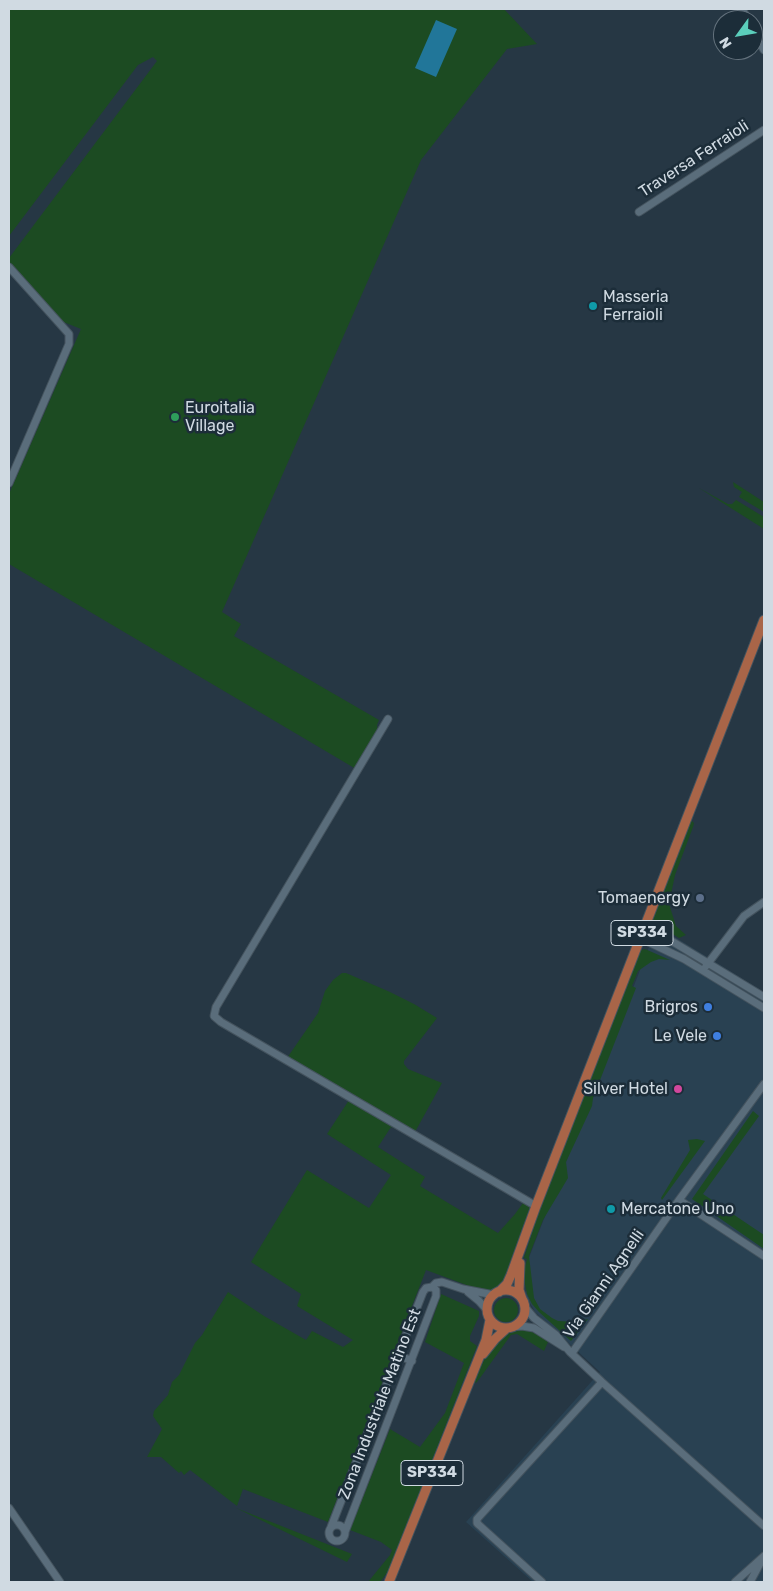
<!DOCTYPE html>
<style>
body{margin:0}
#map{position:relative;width:773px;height:1591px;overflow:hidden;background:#263744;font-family:Rubik,sans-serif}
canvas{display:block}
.frame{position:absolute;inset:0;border:10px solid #d0dae2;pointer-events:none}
.north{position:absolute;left:713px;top:10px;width:50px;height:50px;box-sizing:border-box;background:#1c2d39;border:1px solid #64727d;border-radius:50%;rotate:238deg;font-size:14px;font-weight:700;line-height:20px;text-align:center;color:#d0dae2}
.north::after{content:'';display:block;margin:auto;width:18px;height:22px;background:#5bcebb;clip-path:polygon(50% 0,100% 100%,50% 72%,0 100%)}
</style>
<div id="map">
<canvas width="773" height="1591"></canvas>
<div class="frame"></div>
<div class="north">N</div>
</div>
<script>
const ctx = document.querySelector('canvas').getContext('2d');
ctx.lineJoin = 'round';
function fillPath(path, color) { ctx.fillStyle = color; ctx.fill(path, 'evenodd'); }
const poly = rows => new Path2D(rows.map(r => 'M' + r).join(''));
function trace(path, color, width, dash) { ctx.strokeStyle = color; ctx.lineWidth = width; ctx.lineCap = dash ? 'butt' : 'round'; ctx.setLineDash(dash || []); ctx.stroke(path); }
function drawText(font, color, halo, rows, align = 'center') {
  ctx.font = font + ' Rubik,sans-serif'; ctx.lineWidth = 5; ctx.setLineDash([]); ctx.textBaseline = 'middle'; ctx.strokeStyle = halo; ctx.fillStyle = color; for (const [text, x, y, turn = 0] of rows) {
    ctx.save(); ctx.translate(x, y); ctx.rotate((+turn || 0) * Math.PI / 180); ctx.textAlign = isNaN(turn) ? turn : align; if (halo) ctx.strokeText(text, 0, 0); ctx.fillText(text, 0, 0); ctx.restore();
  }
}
const built = poly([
 [657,926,764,992,764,1582,533,1582,466,1522,600,1372,535,1312,526,1296,525,1268]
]);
const green = poly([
 [9,9,504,9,537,44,507,49,421,160,222,612,241,624,234,636,379,720,377,725,378,731,356,769,9,564,9,494,81,329,61,321,9,262,9,258,157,61,153,57,138,65,9,236],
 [733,482,764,502,764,512,739,497,742,492,734,487],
 [699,488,728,504,732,504,736,500,764,517,764,529],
 [691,820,694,823,693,827,675,875,669,904,676,926,686,935,679,938,652,921],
 [645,949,670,960,659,959,651,962,638,971,632,986,636,988,593,1098,592,1106,566,1162,568,1178,543,1220,529,1256,534,1298,540,1309,552,1318,558,1321,577,1322,588,1319,571,1341,539,1312,532,1304,527,1294,525,1284,523,1275,527,1259,524,1258,538,1214,639,951],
 [342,973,346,973,390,992,414,1004,437,1018,404,1061,404,1064,408,1069,442,1083,415,1132,287,1058,318,1013,325,991,333,980],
 [349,1100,402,1131,391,1127,378,1147,425,1177,420,1186,498,1233,515,1214,523,1203,522,1201,530,1207,501,1288,492,1291,480,1290,426,1270,328,1522,243,1489,237,1506,190,1470,184,1475,181,1471,179,1473,161,1457,147,1457,162,1429,153,1416,154,1411,168,1395,172,1382,179,1375,195,1343,202,1335,228,1292,264,1316,306,1340,312,1331,343,1347,353,1340,297,1306,301,1294,251,1262,307,1170,369,1208,391,1175,327,1134],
 [753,1111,759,1116,703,1194,764,1235,764,1249,692,1199],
 [697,1139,705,1141,662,1200,661,1198,690,1150,688,1140],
 [441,1294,479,1311,479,1316,470,1336,470,1341,477,1346,389,1570,380,1582,368,1582,390,1555,392,1550,381,1542,350,1530,390,1429,420,1447,445,1413,464,1363,425,1342],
 '494 1310a12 12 0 1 1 24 0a12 12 0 1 1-24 0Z',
 [525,1329,541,1336,548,1342,544,1351,517,1334,511,1335,480,1378,476,1383,474,1381,485,1358,495,1344,506,1334],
 [236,1508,352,1554,347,1562]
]);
const water = poly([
 [436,20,457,29,436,77,415,68]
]);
const minor = poly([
 [742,9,748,20],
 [753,31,764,50],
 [639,212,764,130],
 [9,267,69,334,69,344,9,483],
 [388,719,216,1007,214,1016,221,1022,536,1206],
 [645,925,764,997],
 [640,938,684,959,764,1008],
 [706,966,744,916,764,902],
 [679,1200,764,1256],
 [432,1287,436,1283,442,1282,463,1289,494,1295],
 [468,1292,479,1301,487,1310],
 [524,1306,534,1318,556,1335,570,1352,602,1382,764,1526],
 [512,1327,522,1326,534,1328,564,1347],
 [572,1353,679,1200,764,1084],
 [398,1355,412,1361],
 [9,1508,60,1582],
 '329 1533a8 8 0 1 1 16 0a8 8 0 1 1-16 0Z',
 [331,1527,423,1292,426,1288,432,1287,436,1290,436,1296,345,1532],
 [542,1582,479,1525,477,1523,477,1519,602,1382],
 [735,1582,764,1556,750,1582]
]);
const major = poly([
 [520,1263,519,1290,522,1299],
 '487 1309a19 19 0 1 1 38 0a19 19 0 1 1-38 0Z',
 [499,1292,507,1284,511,1275,536,1206,764,620],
 [483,1354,495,1339,507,1328],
 [389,1582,486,1340,490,1320]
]);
const markers = [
 [593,306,5,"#0f9aa8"],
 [175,417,5,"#2e9e5b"],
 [700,898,5,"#5c6f8a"],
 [708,1007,5,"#3f7fe0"],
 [717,1036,5,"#3f7fe0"],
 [678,1089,5,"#d1479c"],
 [611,1209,5,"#0f9aa8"]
];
const shields = [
 [642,933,62],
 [432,1473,62]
];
const shieldNames = [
 ["SP334",642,933],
 ["SP334",432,1473]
];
const streetNames = [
 ["Traversa Ferraioli",694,159,-33],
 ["Via Gianni Agnelli",604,1284,-55],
 ["Zona Industriale Matino Est",380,1404,-69]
];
const poiNames = [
 ["Masseria",603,297,"left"],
 ["Ferraioli",603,315,"left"],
 ["Euroitalia",185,408,"left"],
 ["Village",185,426,"left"],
 ["Tomaenergy",690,898],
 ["Brigros",698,1007],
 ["Le Vele",707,1036],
 ["Silver Hotel",668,1089],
 ["Mercatone Uno",621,1209,"left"]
];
fillPath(built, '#294152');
fillPath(green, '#1c4b22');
fillPath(water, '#217699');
trace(minor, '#44535e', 9);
trace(major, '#44535e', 11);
trace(minor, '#5a6d7b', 7);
trace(major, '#a96548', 9);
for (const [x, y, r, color] of markers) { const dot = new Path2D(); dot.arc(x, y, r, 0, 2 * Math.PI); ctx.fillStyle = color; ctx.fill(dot); trace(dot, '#1c2d39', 2); }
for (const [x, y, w] of shields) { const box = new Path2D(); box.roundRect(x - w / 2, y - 12.5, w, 25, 4); ctx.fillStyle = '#1c2d39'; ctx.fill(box); trace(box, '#d0dae2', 1); }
drawText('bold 15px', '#d0dae2', null, shieldNames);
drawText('16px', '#d0dae2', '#1c2d39', streetNames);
drawText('16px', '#d0dae2', '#1c2d39', poiNames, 'right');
</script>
